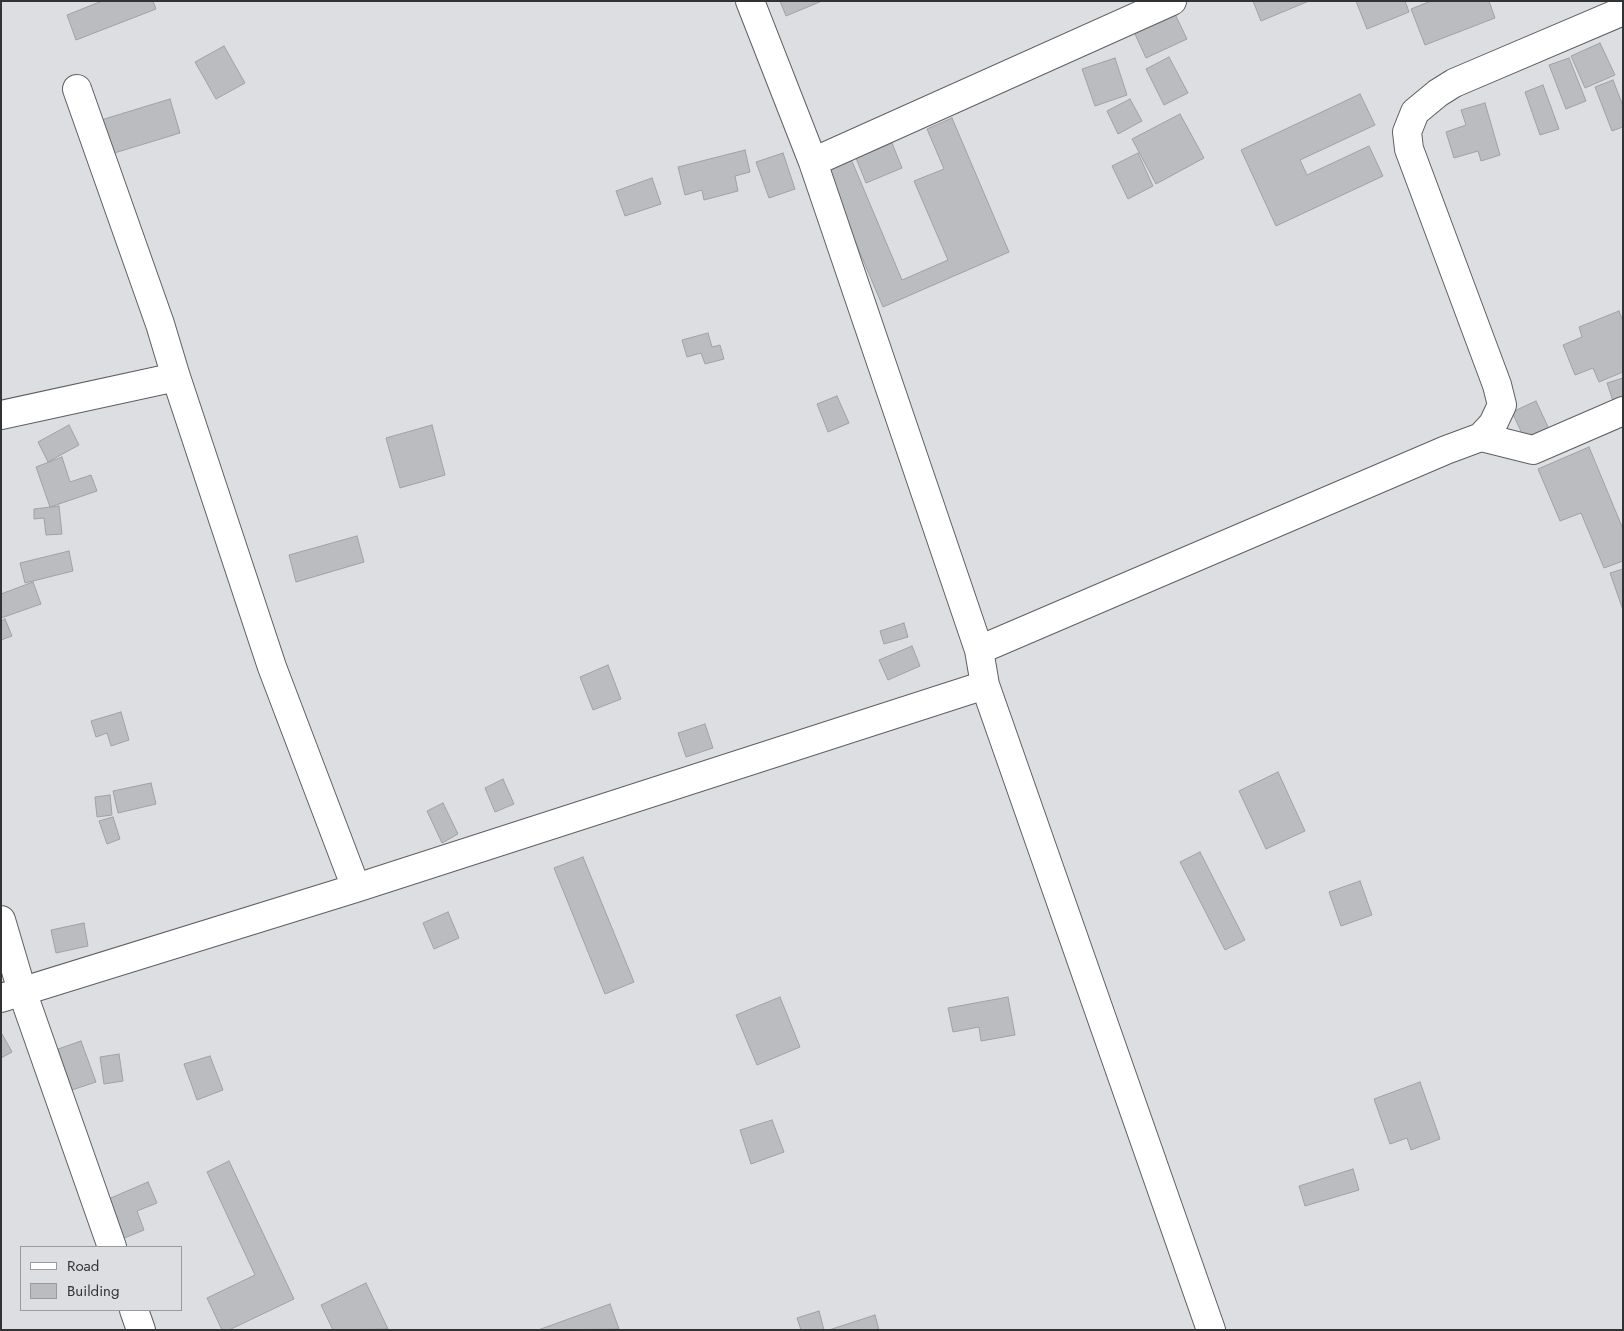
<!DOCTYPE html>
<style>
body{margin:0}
#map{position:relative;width:1624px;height:1331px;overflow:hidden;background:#dddee1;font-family:Jost,sans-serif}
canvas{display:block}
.frame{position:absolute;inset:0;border:2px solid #323334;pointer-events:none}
.legend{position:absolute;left:20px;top:1246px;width:162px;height:65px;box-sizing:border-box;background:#dddee1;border:1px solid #999a9c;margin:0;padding:6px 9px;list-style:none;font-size:15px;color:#323334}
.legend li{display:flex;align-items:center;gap:10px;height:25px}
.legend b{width:25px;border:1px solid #999a9c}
</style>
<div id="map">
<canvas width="1624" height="1331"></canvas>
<div class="frame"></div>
<ul class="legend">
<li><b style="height:6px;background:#fff"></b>Road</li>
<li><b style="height:14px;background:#bbbcbf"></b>Building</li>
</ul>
</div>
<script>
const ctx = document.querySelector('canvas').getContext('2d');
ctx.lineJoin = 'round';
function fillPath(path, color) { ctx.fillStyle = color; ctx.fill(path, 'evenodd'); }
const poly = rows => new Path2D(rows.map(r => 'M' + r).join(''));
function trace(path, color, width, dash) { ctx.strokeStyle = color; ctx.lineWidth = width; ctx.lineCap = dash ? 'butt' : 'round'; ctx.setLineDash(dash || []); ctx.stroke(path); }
const building = poly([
 [102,1,153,1,156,9,76,40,67,15,102,1],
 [780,1,822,1,786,16,780,1],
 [1253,1,1309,1,1261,21,1253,1],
 [1356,1,1405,1,1409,12,1367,29,1356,1],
 [1431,1,1489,1,1495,18,1425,45,1411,9,1431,1],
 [1175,14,1187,39,1146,58,1134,32,1175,14],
 [1600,43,1615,75,1585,88,1571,56,1600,43],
 [224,46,245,83,216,99,195,62,224,46],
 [1169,57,1188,93,1164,105,1146,69,1169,57],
 [1115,58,1127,95,1095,106,1082,69,1115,58],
 [1569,58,1586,101,1566,109,1549,65,1569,58],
 [1613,80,1623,106,1623,127,1612,131,1595,87,1613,80],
 [1543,85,1559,129,1540,135,1525,92,1543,85],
 [1360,94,1375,125,1300,160,1307,175,1369,146,1383,176,1276,226,1241,150,1360,94],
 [170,99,180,133,111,154,101,120,170,99],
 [1130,99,1142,121,1118,134,1107,111,1130,99],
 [1485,103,1500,155,1481,161,1478,151,1454,158,1446,132,1466,125,1461,110,1485,103],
 [1180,114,1204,158,1156,184,1132,139,1180,114],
 [952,118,1009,252,883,307,825,170,851,159,902,280,948,260,914,181,944,169,927,129,952,118],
 [892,143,902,168,866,183,856,158,892,143],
 [745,150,750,172,735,176,738,191,704,200,702,190,685,195,678,167,745,150],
 [783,153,795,189,769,198,756,162,783,153],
 [1138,153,1153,186,1128,199,1112,166,1138,153],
 [652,178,661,204,625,216,616,191,652,178],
 [1619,311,1623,321,1623,372,1599,382,1593,368,1575,375,1563,345,1582,337,1579,327,1619,311],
 [708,333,712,347,720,345,724,359,705,364,701,353,687,357,682,340,708,333],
 [1623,378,1623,398,1613,401,1607,383,1623,378],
 [837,396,849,423,828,432,817,404,837,396],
 [1536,401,1549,429,1525,440,1512,412,1536,401],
 [69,425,79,445,48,462,38,442,69,425],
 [432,425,445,475,400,488,386,438,432,425],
 [1589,447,1623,529,1623,561,1604,568,1581,513,1560,521,1538,469,1589,447],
 [62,457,70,482,91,475,97,491,50,507,36,467,62,457],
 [59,506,62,534,46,535,44,518,34,519,34,509,59,506],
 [357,536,364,562,296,582,289,555,357,536],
 [69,551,73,571,25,583,20,563,69,551],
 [1623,569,1623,610,1610,573,1623,569],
 [33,582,41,604,1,618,1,594,33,582],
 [5,619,12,636,1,640,1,621,5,619],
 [904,623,908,637,884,644,880,631,904,623],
 [912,646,920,666,888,680,879,660,912,646],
 [608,665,621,699,593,710,580,677,608,665],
 [121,712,129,740,111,746,107,733,96,737,91,721,121,712],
 [705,724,713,748,686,757,678,733,705,724],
 [1278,772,1305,831,1266,849,1239,791,1278,772],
 [503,779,514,804,495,812,485,788,503,779],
 [151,783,156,804,118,813,113,791,151,783],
 [110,795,112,815,97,817,95,797,110,795],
 [443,803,458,834,442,843,427,811,443,803],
 [113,817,120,839,107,844,99,821,113,817],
 [1200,852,1245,940,1225,950,1180,862,1200,852],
 [583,857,634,982,605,994,554,868,583,857],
 [1360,881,1372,915,1341,926,1329,892,1360,881],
 [448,912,459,938,434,949,423,923,448,912],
 [84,923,88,946,56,953,51,930,84,923],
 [780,997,800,1047,757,1065,736,1015,780,997],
 [1008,997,1015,1035,981,1041,979,1027,953,1032,948,1008,1008,997],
 [1,1034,2,1034,12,1052,1,1058,1,1034],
 [81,1041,96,1082,72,1090,58,1049,81,1041],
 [119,1054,123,1081,104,1084,100,1057,119,1054],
 [210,1056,223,1090,197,1100,184,1064,210,1056],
 [1420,1082,1440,1139,1411,1150,1407,1138,1390,1144,1374,1099,1420,1082],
 [772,1120,784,1152,751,1164,740,1130,772,1120],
 [229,1161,294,1299,229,1330,222,1330,207,1298,255,1275,207,1172,229,1161],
 [1353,1169,1359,1190,1305,1206,1299,1186,1353,1169],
 [148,1182,157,1203,137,1211,144,1230,122,1239,106,1200,148,1182],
 [366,1283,388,1329,333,1330,321,1305,366,1283],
 [610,1304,619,1329,538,1330,610,1304],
 [819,1311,824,1330,801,1330,797,1318,819,1311],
 [875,1315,879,1330,829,1330,875,1315]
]);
const street = poly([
 [750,1,813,162,979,650,985,685,1211,1330],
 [77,89,160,324,176,377,272,667,356,888],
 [813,162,1172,1],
 [1,415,176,377],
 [1481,437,1533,450,1623,411],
 [979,650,1446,450,1481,437,1493,424,1502,405,1497,385,1409,149,1407,132,1415,112,1438,93,1454,83,1623,11],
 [1,920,22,991,112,1247],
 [1,998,356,888,985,685],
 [134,1310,141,1330]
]);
fillPath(building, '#bbbcbf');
trace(building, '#a1a1a4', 1);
trace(street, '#5e5f61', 30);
trace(street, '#fff', 28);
</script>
